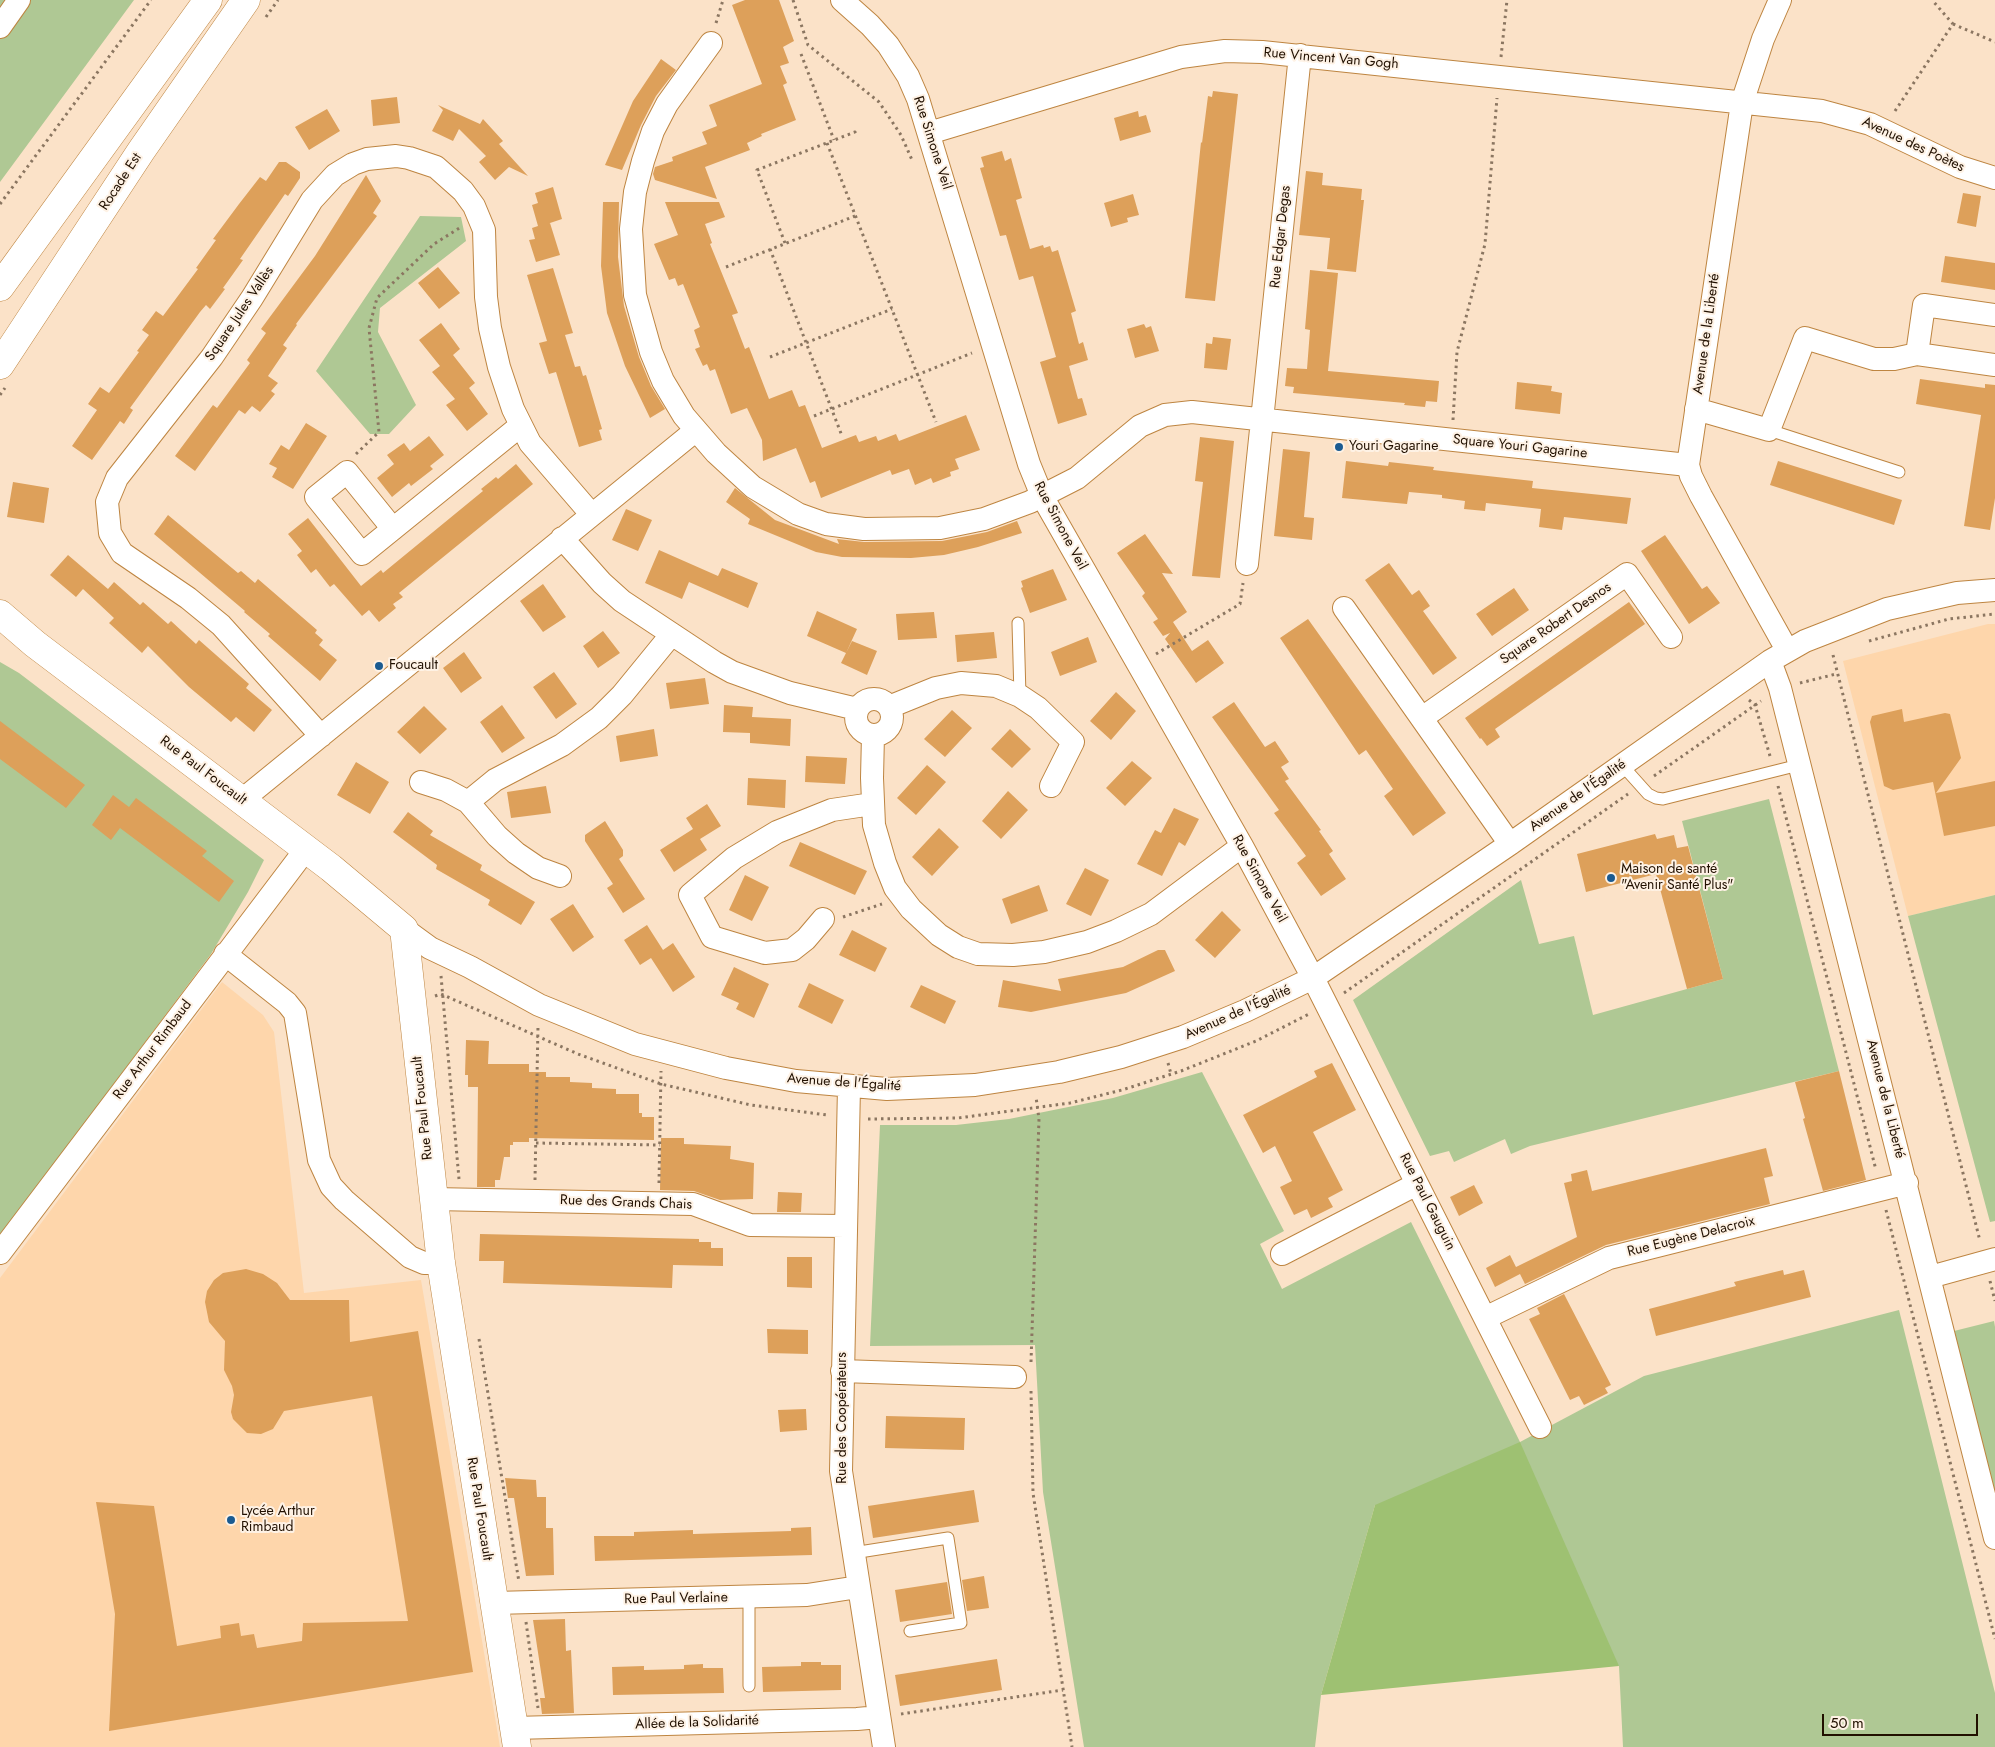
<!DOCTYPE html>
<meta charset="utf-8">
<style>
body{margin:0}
#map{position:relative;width:1995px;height:1747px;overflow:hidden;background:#fbe2c8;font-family:Jost,sans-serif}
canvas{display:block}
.scale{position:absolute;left:1822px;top:1714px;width:156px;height:22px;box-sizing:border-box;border:2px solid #211000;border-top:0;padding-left:6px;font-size:15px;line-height:18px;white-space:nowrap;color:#211000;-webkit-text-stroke:4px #fef2e5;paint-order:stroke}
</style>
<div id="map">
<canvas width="1995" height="1747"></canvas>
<div class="scale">50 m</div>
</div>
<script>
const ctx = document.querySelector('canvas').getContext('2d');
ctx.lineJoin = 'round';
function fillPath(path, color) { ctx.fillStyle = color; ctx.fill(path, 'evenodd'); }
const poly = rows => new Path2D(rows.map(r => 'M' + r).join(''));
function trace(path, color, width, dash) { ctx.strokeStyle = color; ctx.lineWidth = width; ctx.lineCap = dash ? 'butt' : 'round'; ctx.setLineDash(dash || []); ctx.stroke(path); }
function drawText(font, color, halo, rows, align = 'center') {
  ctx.font = font + ' Jost,sans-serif'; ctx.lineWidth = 4; ctx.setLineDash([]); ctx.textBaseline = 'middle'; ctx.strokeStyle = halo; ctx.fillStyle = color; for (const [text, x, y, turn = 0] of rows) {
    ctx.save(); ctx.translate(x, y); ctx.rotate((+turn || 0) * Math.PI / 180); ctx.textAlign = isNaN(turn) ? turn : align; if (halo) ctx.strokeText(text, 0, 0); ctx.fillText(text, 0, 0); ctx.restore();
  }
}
const built = poly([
 [1988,624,1995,624,1995,895,1908,916,1843,661],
 [222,982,263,1015,274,1032,304,1293,421,1280,500,1747,0,1747,0,1278]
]);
const green = poly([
 [0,0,134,0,0,182],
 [420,216,461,217,466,241,380,308,378,332,416,405,389,434,370,434,316,371],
 [0,662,19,673,264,860,248,892,211,954,0,1236],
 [1769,799,1839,1071,1530,1146,1511,1154,1505,1139,1454,1162,1449,1151,1430,1156,1353,1000,1521,880,1539,944,1574,936,1593,1015,1723,979,1682,821],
 [1995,895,1995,1221,1990,1222,1908,916],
 [1202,1072,1284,1231,1260,1244,1282,1289,1411,1222,1520,1442,1644,1376,1899,1310,1995,1693,1995,1747,1623,1747,1619,1666,1375,1505,1321,1695,1315,1747,1084,1747,1043,1492,1035,1345,870,1346,880,1125,956,1125,1009,1119,1113,1098],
 [1994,1321,1995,1327,1995,1492,1954,1331]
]);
const forest = poly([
 [1520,1442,1619,1666,1321,1695,1375,1505]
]);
const building = poly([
 [745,0,779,0,794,41,783,47,789,63,780,66,787,83,783,85,796,120,761,134,762,136,747,143,750,150,705,167,717,199,655,180,653,174,655,167,673,161,672,157,707,144,702,132,717,126,709,105,762,84,732,5],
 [661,59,676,70,656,96,641,125,622,170,605,165,633,101],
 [1213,91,1238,94,1215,301,1185,298,1201,142,1202,143,1208,96,1212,97],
 [397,97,400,123,373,126,371,100],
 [438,105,480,124,483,119,503,141,499,144,528,176,509,167,495,180,479,162,486,156,459,129,453,141,432,131,443,110],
 [327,109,340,131,309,150,295,127],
 [1138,111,1139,117,1146,115,1151,132,1120,141,1114,118],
 [1002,151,1005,161,1011,158,1022,198,1016,200,1030,249,1043,245,1044,248,1050,246,1052,252,1058,250,1076,311,1071,313,1079,344,1083,342,1088,360,1069,366,1078,399,1082,398,1087,415,1058,424,1040,362,1056,357,1033,276,1019,280,1006,235,1000,236,980,168,984,167,981,157],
 [279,162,286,162,300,172,300,178,288,196,285,194,240,259,243,260,223,288,225,289,210,309,206,305,200,312,130,408,133,410,124,424,120,421,92,460,72,446,97,410,88,404,100,387,109,393,139,352,137,351,149,335,142,330,156,311,163,316,198,269,196,268,216,240,213,239,239,204,260,177,266,181],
 [1306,171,1323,173,1322,185,1362,189,1361,200,1364,200,1356,272,1327,269,1330,238,1299,235],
 [366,175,381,201,373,213,377,216,296,324,297,325,283,345,287,348,268,376,278,383,271,391,275,394,260,412,252,406,245,414,239,410,195,471,175,456,213,405,217,408,250,363,247,360,266,333,261,329,315,256],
 [553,187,562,219,547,224,550,223,560,255,536,262,529,240,535,239,532,228,538,226,532,205,538,203,535,193],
 [1963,193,1981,196,1976,227,1957,223],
 [1133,194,1139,215,1127,218,1128,222,1111,227,1104,203],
 [603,202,619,202,618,257,624,306,639,357,651,386,665,409,650,418,625,366,607,313,601,266],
 [665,202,719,202,725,217,705,224,712,243,710,244,738,313,732,315,745,349,749,347,769,399,792,390,799,407,805,405,822,448,856,435,859,442,876,436,878,441,896,434,899,441,966,415,980,450,955,459,959,469,950,472,951,476,933,483,931,478,915,485,909,469,892,475,890,470,821,498,815,481,810,483,796,448,763,461,762,440,747,408,731,414,715,369,710,371,707,364,703,366,695,349,700,347,694,330,700,327,683,284,678,286,675,278,669,280,654,244,678,235],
 [1945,256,1995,263,1995,290,1941,282],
 [438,267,460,293,439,309,418,283],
 [553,268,573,333,565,335,575,367,580,366,583,376,586,375,602,429,599,430,602,440,579,447,556,372,549,374,539,343,547,341,527,275],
 [1310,270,1338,273,1328,371,1439,381,1437,402,1426,401,1425,407,1404,405,1405,403,1293,393,1294,387,1285,386,1287,368,1307,369,1310,330,1305,329],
 [441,323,460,349,453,355,475,383,469,388,488,414,467,431,446,405,455,399,432,372,440,366,419,340],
 [1144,324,1146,328,1151,326,1159,351,1135,358,1127,329],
 [1213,337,1231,339,1227,370,1204,368,1206,343,1212,344],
 [1920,379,1985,388,1985,384,1995,385,1995,498,1990,530,1964,526,1981,415,1916,404],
 [1517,382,1552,386,1551,391,1562,393,1560,414,1515,409],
 [306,423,327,436,293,489,272,477,277,468,269,464,281,445,289,450],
 [429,436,444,455,430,466,433,469,411,486,409,483,392,497,377,478,394,464,387,455,404,443,410,451],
 [1200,437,1234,441,1220,578,1192,576,1203,482,1195,481],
 [1283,449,1310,452,1304,517,1314,518,1312,540,1274,536],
 [1346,461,1388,466,1389,462,1434,467,1433,470,1533,481,1532,488,1631,498,1627,524,1564,517,1562,530,1539,527,1541,509,1486,503,1485,511,1464,509,1465,501,1442,498,1442,495,1409,492,1407,504,1342,498],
 [1778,461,1902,500,1894,525,1770,485],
 [516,464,533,484,399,593,403,597,393,604,396,608,379,622,369,610,362,616,334,584,330,587,316,569,311,573,297,555,302,551,288,534,308,518,361,586,381,570,383,573,483,491,481,489,496,477,498,479],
 [13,482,49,488,44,523,7,517],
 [735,488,775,520,839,544,837,539,864,542,942,541,987,532,1017,521,1022,533,978,547,944,555,911,558,842,557,816,552,748,524,750,519,726,502],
 [626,509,652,520,638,551,612,540],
 [168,515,238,573,241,571,255,583,258,579,317,630,315,633,323,640,319,645,337,660,320,681,268,636,270,634,244,612,245,611,154,534],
 [1145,534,1173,574,1162,573,1187,612,1173,622,1192,651,1208,640,1224,663,1196,683,1165,639,1170,633,1163,636,1153,622,1158,619,1142,596,1145,593,1117,553],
 [1665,535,1702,589,1707,586,1720,603,1689,624,1641,551],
 [659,550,718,576,722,568,758,583,748,608,689,582,682,599,645,583],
 [68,555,108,589,114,582,140,605,143,602,168,624,171,621,196,644,199,640,249,684,246,688,272,710,254,732,236,717,231,722,189,687,148,646,142,653,109,623,114,618,83,589,76,597,50,575],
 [1389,563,1412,595,1419,590,1430,606,1423,611,1457,658,1433,675,1365,580],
 [1053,569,1067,600,1030,613,1021,588,1023,587,1021,581],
 [543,584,566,617,543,632,520,601],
 [1514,588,1529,610,1492,636,1476,614],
 [1629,602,1645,624,1495,729,1500,737,1487,746,1481,738,1480,739,1465,718],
 [817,611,857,629,846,653,807,636],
 [934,612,937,638,898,640,896,614],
 [1308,619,1446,813,1413,836,1384,796,1393,789,1366,750,1359,755,1280,638],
 [603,631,620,653,598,668,583,646],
 [994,632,997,658,957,662,955,635],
 [1088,637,1097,662,1060,676,1051,652],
 [852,641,877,651,867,675,841,663],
 [464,652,482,678,461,693,443,668],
 [554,672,577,704,556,719,533,687],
 [705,678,709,704,670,709,666,683],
 [1116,692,1136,711,1111,740,1090,721],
 [1234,702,1265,747,1275,741,1289,762,1281,767,1289,779,1285,781,1321,830,1319,831,1333,851,1329,854,1346,879,1321,896,1297,863,1306,856,1274,813,1279,810,1212,717],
 [502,705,525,738,502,753,480,722],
 [724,705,753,707,752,717,791,719,790,746,750,743,750,733,723,732],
 [424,706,447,729,420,754,397,732],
 [1902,709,1904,722,1945,713,1950,714,1961,758,1936,793,1995,781,1995,826,1944,836,1933,782,1893,790,1884,786,1870,722,1872,716],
 [952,710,972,728,945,757,924,739],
 [0,721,85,785,66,808,0,759],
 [654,729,658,756,620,762,616,736],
 [1010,729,1031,749,1012,768,991,749],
 [806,756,847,758,845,784,805,782],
 [1132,761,1152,778,1125,806,1106,788],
 [356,762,389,782,370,814,337,795],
 [927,765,946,782,916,815,897,798],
 [748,778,786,780,785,808,747,805],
 [546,786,551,813,511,818,507,792],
 [1008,791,1028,810,1001,839,982,821],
 [113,795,129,807,136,798,207,851,202,856,234,881,219,902,120,828,111,840,92,825],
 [707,804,721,826,700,839,707,850,674,872,660,850,693,829,686,818],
 [1174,808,1199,819,1185,846,1179,842,1162,876,1137,864,1155,830,1161,833],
 [408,812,433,831,430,835,482,865,480,870,535,902,521,925,488,905,490,900,436,869,437,865,393,832],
 [605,821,623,850,623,856,619,859,645,899,623,913,607,888,613,884,585,841,585,835],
 [939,828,959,847,932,876,912,857],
 [1655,834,1657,839,1674,835,1677,848,1688,846,1723,979,1687,989,1656,874,1586,892,1577,854],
 [800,842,867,871,855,895,789,866],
 [1085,868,1109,880,1091,916,1066,904],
 [745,875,769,887,752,921,729,910],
 [1039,885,1048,911,1011,924,1002,899],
 [573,904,594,937,573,952,550,919],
 [1222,911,1241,930,1215,958,1195,940],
 [647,925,663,950,673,943,695,977,673,992,651,958,640,965,624,940],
 [852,930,887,948,875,972,839,955],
 [1158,950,1165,950,1175,971,1126,993,1031,1012,998,1007,1003,980,1061,991,1058,979,1123,967],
 [734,967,769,984,754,1018,736,1009,739,1003,721,995],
 [809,983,844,1000,832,1024,798,1007],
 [921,985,956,1001,945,1024,910,1007],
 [466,1040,489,1041,488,1064,529,1064,529,1072,546,1072,546,1077,570,1077,570,1082,592,1083,592,1088,616,1089,616,1094,639,1094,639,1113,642,1113,642,1117,654,1117,654,1140,529,1138,529,1142,513,1142,513,1145,510,1145,510,1157,504,1157,500,1180,495,1180,495,1187,477,1187,478,1087,468,1087,468,1075,465,1075],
 [1332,1063,1356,1110,1313,1132,1343,1190,1328,1198,1333,1207,1311,1218,1307,1209,1294,1215,1280,1187,1292,1181,1275,1146,1263,1153,1243,1115,1317,1077,1314,1071],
 [1839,1071,1866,1180,1823,1191,1803,1119,1805,1118,1795,1082],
 [661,1138,684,1138,684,1144,731,1146,730,1159,754,1163,753,1199,720,1200,694,1191,660,1190],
 [1766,1148,1773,1176,1764,1178,1770,1204,1606,1245,1525,1284,1520,1274,1495,1287,1486,1268,1510,1255,1516,1267,1577,1237,1564,1183,1572,1181,1571,1174,1587,1170,1592,1191],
 [1474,1185,1483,1203,1459,1216,1450,1197],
 [778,1192,802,1193,801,1212,777,1212],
 [480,1234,699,1239,699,1242,711,1242,711,1248,723,1248,723,1266,673,1265,672,1288,503,1283,504,1261,479,1261],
 [787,1257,812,1257,812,1288,787,1287],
 [246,1269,263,1274,277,1283,290,1300,349,1300,350,1342,418,1331,473,1672,109,1731,115,1614,96,1502,154,1506,177,1646,221,1638,220,1626,239,1623,241,1636,254,1634,257,1648,302,1641,303,1623,408,1621,372,1396,284,1411,273,1429,261,1434,247,1433,233,1419,231,1412,234,1395,232,1386,224,1370,225,1341,209,1322,205,1302,207,1291,214,1280,223,1273],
 [1783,1270,1784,1275,1804,1270,1811,1297,1656,1336,1649,1309,1736,1286,1734,1282],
 [1564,1294,1611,1385,1605,1388,1608,1393,1584,1405,1579,1396,1570,1400,1529,1319,1540,1314,1537,1308],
 [767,1329,808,1330,808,1354,768,1353],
 [806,1409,807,1430,780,1432,778,1410],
 [886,1416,965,1418,964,1450,885,1448],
 [505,1478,536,1480,537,1497,546,1497,546,1528,553,1528,554,1575,526,1576,514,1498,508,1498],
 [974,1490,979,1522,873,1538,868,1506],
 [811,1527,812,1555,595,1561,594,1536,634,1536,634,1532,693,1530,693,1534,791,1531,791,1528],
 [984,1576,989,1608,967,1611,962,1580],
 [947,1582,952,1614,900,1622,895,1590],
 [565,1619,566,1651,571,1650,574,1713,542,1714,540,1698,545,1698,533,1620],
 [997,1659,1002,1690,900,1706,895,1675],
 [801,1662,821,1662,821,1665,841,1665,841,1690,763,1692,762,1667,801,1666],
 [703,1664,703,1668,723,1668,724,1693,613,1695,612,1667,644,1666,644,1670,684,1669,684,1665]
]);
const path = poly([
 [793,0,808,45,879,102,901,135,912,160],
 [266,17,278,0],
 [716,23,723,0],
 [1953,24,1995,42],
 [801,54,834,140],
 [1501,57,1507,0],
 [1895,111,1953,24,1932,0],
 [827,143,936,422],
 [0,204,151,0],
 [785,243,757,170,855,132,857,136],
 [770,249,842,436],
 [726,267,855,216],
 [770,357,892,309],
 [0,395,5,388],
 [814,416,972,353],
 [1453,420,1457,352,1485,244,1497,98],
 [356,454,379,432,369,328,377,298,434,244,461,227],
 [1869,641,1949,619,1995,614],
 [1156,654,1240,604,1243,583],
 [1833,655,1980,1241],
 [1800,683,1836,674],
 [1749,700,1755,705,1770,756],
 [1654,776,1761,701],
 [1778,786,1876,1170],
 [843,917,882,904],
 [441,976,459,1179],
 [1344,993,1628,794],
 [435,996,441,994,578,1054,661,1084,751,1105,827,1115],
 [1168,1063,1171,1074],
 [868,1119,958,1118,1070,1103,1122,1090,1181,1071,1256,1041,1309,1014],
 [536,1143,660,1145],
 [535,1180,538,1026],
 [659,1183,661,1071],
 [1886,1210,1995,1639],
 [1990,1281,1995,1301],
 [479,1339,519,1582],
 [1031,1362,1039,1119,1036,1097],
 [1031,1391,1033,1493,1072,1747],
 [526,1622,538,1708],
 [901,1714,1063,1690]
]);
const lane = poly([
 [1769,430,1899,472],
 [1018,623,1020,696],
 [1622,765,1648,794,1656,798,1663,799,1799,765],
 [853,1553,948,1538,961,1623,910,1631],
 [749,1597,749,1686]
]);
const street = poly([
 [842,0,870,25,888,45,908,76,918,99,1029,464,1042,496,1242,846,1313,978,1540,1427],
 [1780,0,1763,39,1742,103,1688,465,1691,476,1701,496,1787,650],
 [0,27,19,0],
 [711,43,667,104,653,131,643,161,635,192,631,229,635,295,651,352,663,381,684,416,716,453,753,487,798,514,826,524,864,529,940,528,984,519,1030,502,1077,478,1140,426,1165,415,1192,412,1688,465],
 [929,133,1181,57,1225,51,1262,52,1822,111,1870,124,1960,167,1995,178],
 [1917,354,1924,305,1995,315],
 [1696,409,1769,430,1805,338,1874,359,1894,359,1917,354,1995,365],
 [393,529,347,472,316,497,362,554,520,426],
 [562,538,602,583,622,601,714,662,732,672,790,693,857,709],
 [1247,564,1300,55],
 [1344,608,1510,844],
 [1770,661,1780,688,1995,1538],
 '856 717a18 18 0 1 1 36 0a18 18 0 1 1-36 0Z',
 [889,707,936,688,961,683,996,686,1020,696,1038,708,1073,742,1051,786],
 [1422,718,1627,574,1671,637],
 [873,735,872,778,874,825,885,863,895,888,911,909,939,935,958,947,978,954,1013,955,1044,952,1087,942,1116,931,1151,914,1242,846],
 [321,736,221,625,188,598,122,553,110,533,107,502,117,478,212,357,252,298,312,200,335,175,353,164,367,159,396,156,409,158,436,167,463,191,474,206,484,230,486,297,490,328,499,367,513,409,530,443,592,515],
 [421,782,446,790,468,802,497,836,516,853,538,868,560,876],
 [242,800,695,431],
 [468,802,495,780,562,745,599,718,622,695,671,635],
 [823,919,806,939,792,950,765,953,712,937,690,895,734,858,777,832,832,810,872,804],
 [404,929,430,948,470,967,539,1005,635,1044,726,1068,796,1081,887,1089,975,1085,1059,1072,1121,1057,1183,1037,1245,1011,1313,978,1510,844,1770,661,1805,641,1887,609,1957,593,1995,590],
 [225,954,287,1003,295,1013,319,1160,331,1186,344,1200,410,1257,424,1263,441,1263],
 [849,1087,841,1471,884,1747],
 [433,1199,693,1204,750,1225,845,1226],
 [0,1253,306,849],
 [1282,1254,1417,1184],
 [1930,1277,1995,1259],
 [1485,1318,1609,1258,1907,1183],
 [842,1371,1015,1377],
 [494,1603,807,1595,858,1587],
 [514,1728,857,1719,879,1717]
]);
const secondary = poly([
 [0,614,35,644,331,868,404,929,441,1263,517,1747]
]);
const primary = poly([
 [0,287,208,0],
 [0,365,141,151,246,0]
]);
const markers = [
 [1339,447,5,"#1b5b91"],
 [379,666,5,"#1b5b91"],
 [1611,878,5,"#1b5b91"],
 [231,1520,5,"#1b5b91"]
];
const streetNames = [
 ["Rue Vincent Van Gogh",1331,59,5],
 ["Rue Simone Veil",932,143,72],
 ["Avenue des Poètes",1913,145,25],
 ["Rocade Est",121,182,-57],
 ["Rue Edgar Degas",1281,237,-84],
 ["Square Jules Vallès",240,314,-56],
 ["Avenue de la Liberté",1707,334,-82],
 ["Square Youri Gagarine",1520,447,6],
 ["Rue Simone Veil",1060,526,62],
 ["Square Robert Desnos",1556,624,-35],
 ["Rue Paul Foucault",203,771,37],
 ["Avenue de l'Égalité",1578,796,-35],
 ["Rue Simone Veil",1259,879,61],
 ["Avenue de l'Égalité",1238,1013,-24],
 ["Rue Arthur Rimbaud",153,1050,-53],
 ["Avenue de l'Égalité",844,1083,4],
 ["Avenue de la Liberté",1885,1099,76],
 ["Rue Paul Foucault",423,1108,-96],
 ["Rue Paul Gauguin",1427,1202,63],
 ["Rue des Grands Chais",626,1203,2],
 ["Rue Eugène Delacroix",1691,1237,-14],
 ["Rue des Coopérateurs",843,1418,-90],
 ["Rue Paul Foucault",479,1509,81],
 ["Rue Paul Verlaine",676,1599,-1],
 ["Allée de la Solidarité",697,1723,-2]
];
const poiNames = [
 ["Youri Gagarine",1349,447],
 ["Foucault",389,666],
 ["Maison de santé",1621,870],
 ["\"Avenir Santé Plus\"",1621,886],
 ["Lycée Arthur",241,1512],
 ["Rimbaud",241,1528]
];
fillPath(built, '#fed6ab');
fillPath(green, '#afc894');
fillPath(forest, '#9ec172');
fillPath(building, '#dda05a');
trace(lane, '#be8541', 13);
trace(street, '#be8541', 24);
trace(secondary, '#be8541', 29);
trace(primary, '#be8541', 29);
trace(path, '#8b7661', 3, [2.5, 4]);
trace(lane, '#fff', 11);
trace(street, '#fff', 22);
trace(secondary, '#fff', 28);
trace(primary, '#fff', 28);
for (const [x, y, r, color] of markers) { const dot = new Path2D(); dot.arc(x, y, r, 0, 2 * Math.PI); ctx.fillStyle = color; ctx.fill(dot); trace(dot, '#fef2e5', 2); }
drawText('14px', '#211000', '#fef2e5', streetNames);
drawText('14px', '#211000', '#fef2e5', poiNames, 'left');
</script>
